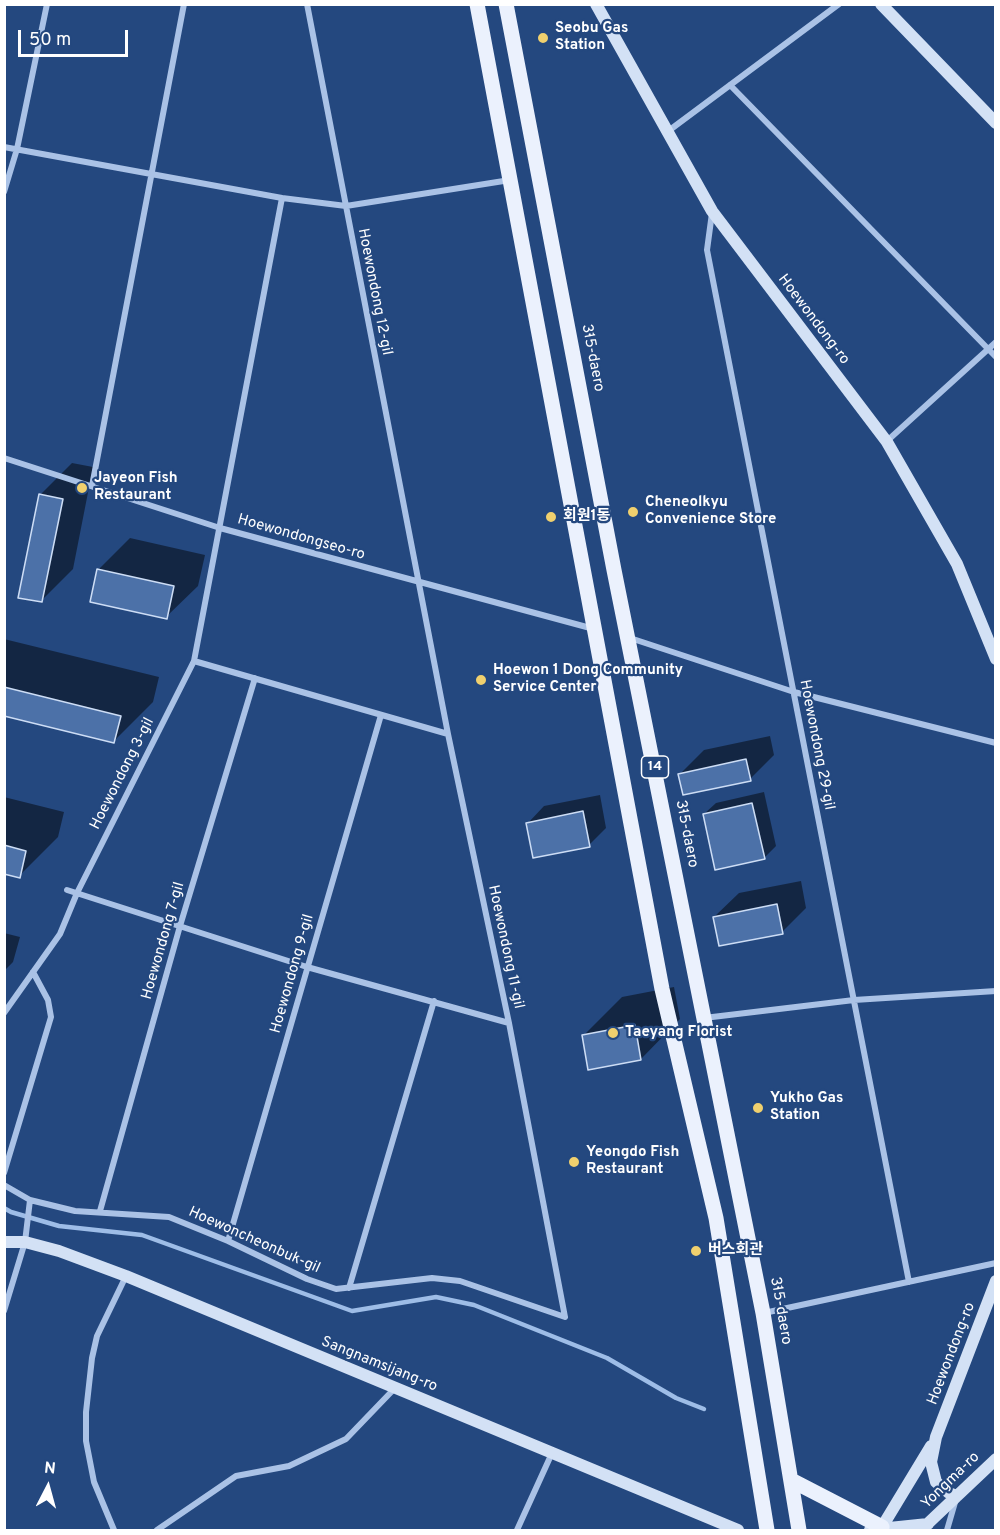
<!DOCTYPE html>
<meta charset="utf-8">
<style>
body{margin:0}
#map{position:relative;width:1000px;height:1535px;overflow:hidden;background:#24487f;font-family:Overpass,sans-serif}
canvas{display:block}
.frame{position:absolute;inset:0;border:6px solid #fff;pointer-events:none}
.north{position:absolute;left:18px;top:1457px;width:60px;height:60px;-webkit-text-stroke:4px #24487f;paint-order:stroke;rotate:6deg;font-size:16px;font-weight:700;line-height:24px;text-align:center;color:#fff}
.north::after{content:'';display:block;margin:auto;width:21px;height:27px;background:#fff;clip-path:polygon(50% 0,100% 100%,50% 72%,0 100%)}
.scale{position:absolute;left:18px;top:30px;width:110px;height:27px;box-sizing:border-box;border:3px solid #fff;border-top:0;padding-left:8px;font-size:18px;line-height:21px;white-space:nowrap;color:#fff;-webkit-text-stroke:4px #24487f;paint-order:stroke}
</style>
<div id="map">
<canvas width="1000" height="1535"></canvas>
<div class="frame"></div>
<div class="north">N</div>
<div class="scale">50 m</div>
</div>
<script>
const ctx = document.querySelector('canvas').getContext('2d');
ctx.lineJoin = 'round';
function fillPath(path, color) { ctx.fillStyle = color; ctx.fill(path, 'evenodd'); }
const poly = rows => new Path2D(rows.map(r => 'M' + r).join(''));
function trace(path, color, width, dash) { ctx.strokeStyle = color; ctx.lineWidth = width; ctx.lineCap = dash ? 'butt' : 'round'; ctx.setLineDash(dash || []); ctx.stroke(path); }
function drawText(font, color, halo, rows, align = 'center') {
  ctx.font = font + ' Overpass,"Noto Sans KR",sans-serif'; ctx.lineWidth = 4.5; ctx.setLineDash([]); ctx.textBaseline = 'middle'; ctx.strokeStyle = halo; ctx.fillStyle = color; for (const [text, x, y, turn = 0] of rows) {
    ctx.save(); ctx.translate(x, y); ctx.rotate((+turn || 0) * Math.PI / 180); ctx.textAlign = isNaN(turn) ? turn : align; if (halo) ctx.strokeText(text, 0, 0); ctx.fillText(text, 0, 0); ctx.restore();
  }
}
const shadow = poly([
 [72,463,93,467,73,569,41,601,40,495],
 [130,538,205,555,198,586,166,617,98,570],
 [4,639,159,677,153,702,114,741,4,714],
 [770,736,774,755,750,779,680,774,704,750],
 [764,792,776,846,764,858,704,814,716,803],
 [600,795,606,828,589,845,528,823,544,806],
 [4,797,64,812,58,837,19,876,4,873],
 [801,881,806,908,782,932,714,917,739,893],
 [4,933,20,937,13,962,4,971],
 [674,987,680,1019,641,1059,583,1036,622,997]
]);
const stream = poly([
 [4,1208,11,1212,59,1226,142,1235,352,1311,436,1297,474,1305,607,1358,676,1398,704,1409]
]);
const building = poly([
 [39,494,63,499,42,602,18,598,39,494],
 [97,569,174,586,167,619,90,602,97,569],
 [4,687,121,716,114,743,4,716,4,687],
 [746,759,751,781,683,795,678,774,746,759],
 [752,803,765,859,715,870,703,814,752,803],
 [583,811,590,847,533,858,526,823,583,811],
 [4,845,26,851,20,878,4,874,4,845],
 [777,904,783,934,719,946,713,917,777,904],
 [635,1025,641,1060,588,1070,582,1035,635,1025]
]);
const street = poly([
 [307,4,448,734,509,1023,565,1317],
 [730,85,996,357],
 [667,132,839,4],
 [4,147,282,198,346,206,510,180],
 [4,192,17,149,47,4],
 [712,213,707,250,909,1282],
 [887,441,996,342],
 [4,458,220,528,594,629],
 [92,486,184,4],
 [630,638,794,692,996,743],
 [194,661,448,734],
 [67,890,307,967,509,1023],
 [4,1013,60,934,77,893,194,661,282,198],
 [704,1018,854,1000,996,991],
 [4,1173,51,1017,48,1000,33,972],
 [4,1185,30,1200,75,1211,169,1217,228,1241,307,1279,336,1289,432,1278,460,1281,565,1317],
 [100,1211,180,926,255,678],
 [228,1241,381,715],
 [349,1288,434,1001],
 [4,1311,25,1242,30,1200],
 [764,1313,996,1263],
 [114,1530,94,1482,86,1441,86,1412,92,1358,97,1336,126,1276],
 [157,1530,236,1476,289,1466,346,1439,395,1388],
 [517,1530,552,1453],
 [947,1530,956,1499]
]);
const secondary = poly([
 [596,4,712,211,887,442,957,564,996,659],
 [881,4,996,123],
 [4,1242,25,1242,59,1251,126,1276,738,1530],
 [957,1496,949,1493,936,1482,931,1462,936,1437,996,1281],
 [882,1527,931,1446],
 [870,1530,928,1524],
 [921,1530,996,1459]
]);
const primary = poly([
 [477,4,662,989,716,1218,767,1530],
 [506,4,614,570,763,1313,799,1530],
 [791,1480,882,1527]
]);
const markers = [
 [543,38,6,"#f0d06e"],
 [82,488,6,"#f0d06e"],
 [633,512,6,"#f0d06e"],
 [551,517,6,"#f0d06e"],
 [481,680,6,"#f0d06e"],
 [613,1033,6,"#f0d06e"],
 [758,1108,6,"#f0d06e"],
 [574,1162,6,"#f0d06e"],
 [696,1251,6,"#f0d06e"]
];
const shields = [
 [655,767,27]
];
const shieldNames = [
 ["14",655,767]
];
const poiNames = [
 ["Seobu Gas",555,29],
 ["Station",555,46],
 ["Jayeon Fish",94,479],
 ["Restaurant",94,496],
 ["Cheneolkyu",645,503],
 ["Convenience Store",645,520],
 ["회원1동",563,517],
 ["Hoewon 1 Dong Community",493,671],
 ["Service Center",493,688],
 ["Taeyang Florist",625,1033],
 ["Yukho Gas",770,1099],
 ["Station",770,1116],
 ["Yeongdo Fish",586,1153],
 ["Restaurant",586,1170],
 ["버스회관",708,1251]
];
const streetNames = [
 ["Hoewondong 12-gil",374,292,79],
 ["Hoewondong-ro",813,320,53],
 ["3·15-daero",592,358,79],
 ["Hoewondongseo-ro",301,538,16],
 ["Hoewondong 29-gil",816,745,79],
 ["Hoewondong 3-gil",123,774,-63],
 ["3·15-daero",686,834,79],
 ["Hoewondong 7-gil",164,941,-74],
 ["Hoewondong 11-gil",505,947,78],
 ["Hoewondong 9-gil",293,974,-74],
 ["Hoewoncheonbuk-gil",254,1241,24],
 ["3·15-daero",780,1311,80],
 ["Hoewondong-ro",952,1354,-69],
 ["Sangnamsijang-ro",379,1365,22],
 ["Yongma-ro",951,1481,-44]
];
fillPath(shadow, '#0007');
trace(stream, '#9ebde7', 4.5);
fillPath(building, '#4c71a8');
trace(building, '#cdddf5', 1.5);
trace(street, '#aac2e6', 6);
trace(secondary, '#d3e1f5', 12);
trace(primary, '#ebf1fd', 15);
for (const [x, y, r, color] of markers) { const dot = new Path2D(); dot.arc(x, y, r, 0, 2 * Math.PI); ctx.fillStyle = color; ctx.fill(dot); trace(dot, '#24487f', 2); }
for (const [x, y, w] of shields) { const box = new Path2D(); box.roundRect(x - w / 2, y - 11, w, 22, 4.5); ctx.fillStyle = '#24487f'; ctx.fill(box); trace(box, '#fff', 1.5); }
drawText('bold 14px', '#fff', null, shieldNames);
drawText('bold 15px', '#fff', '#24487f', poiNames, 'left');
drawText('15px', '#fff', '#24487f', streetNames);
</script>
